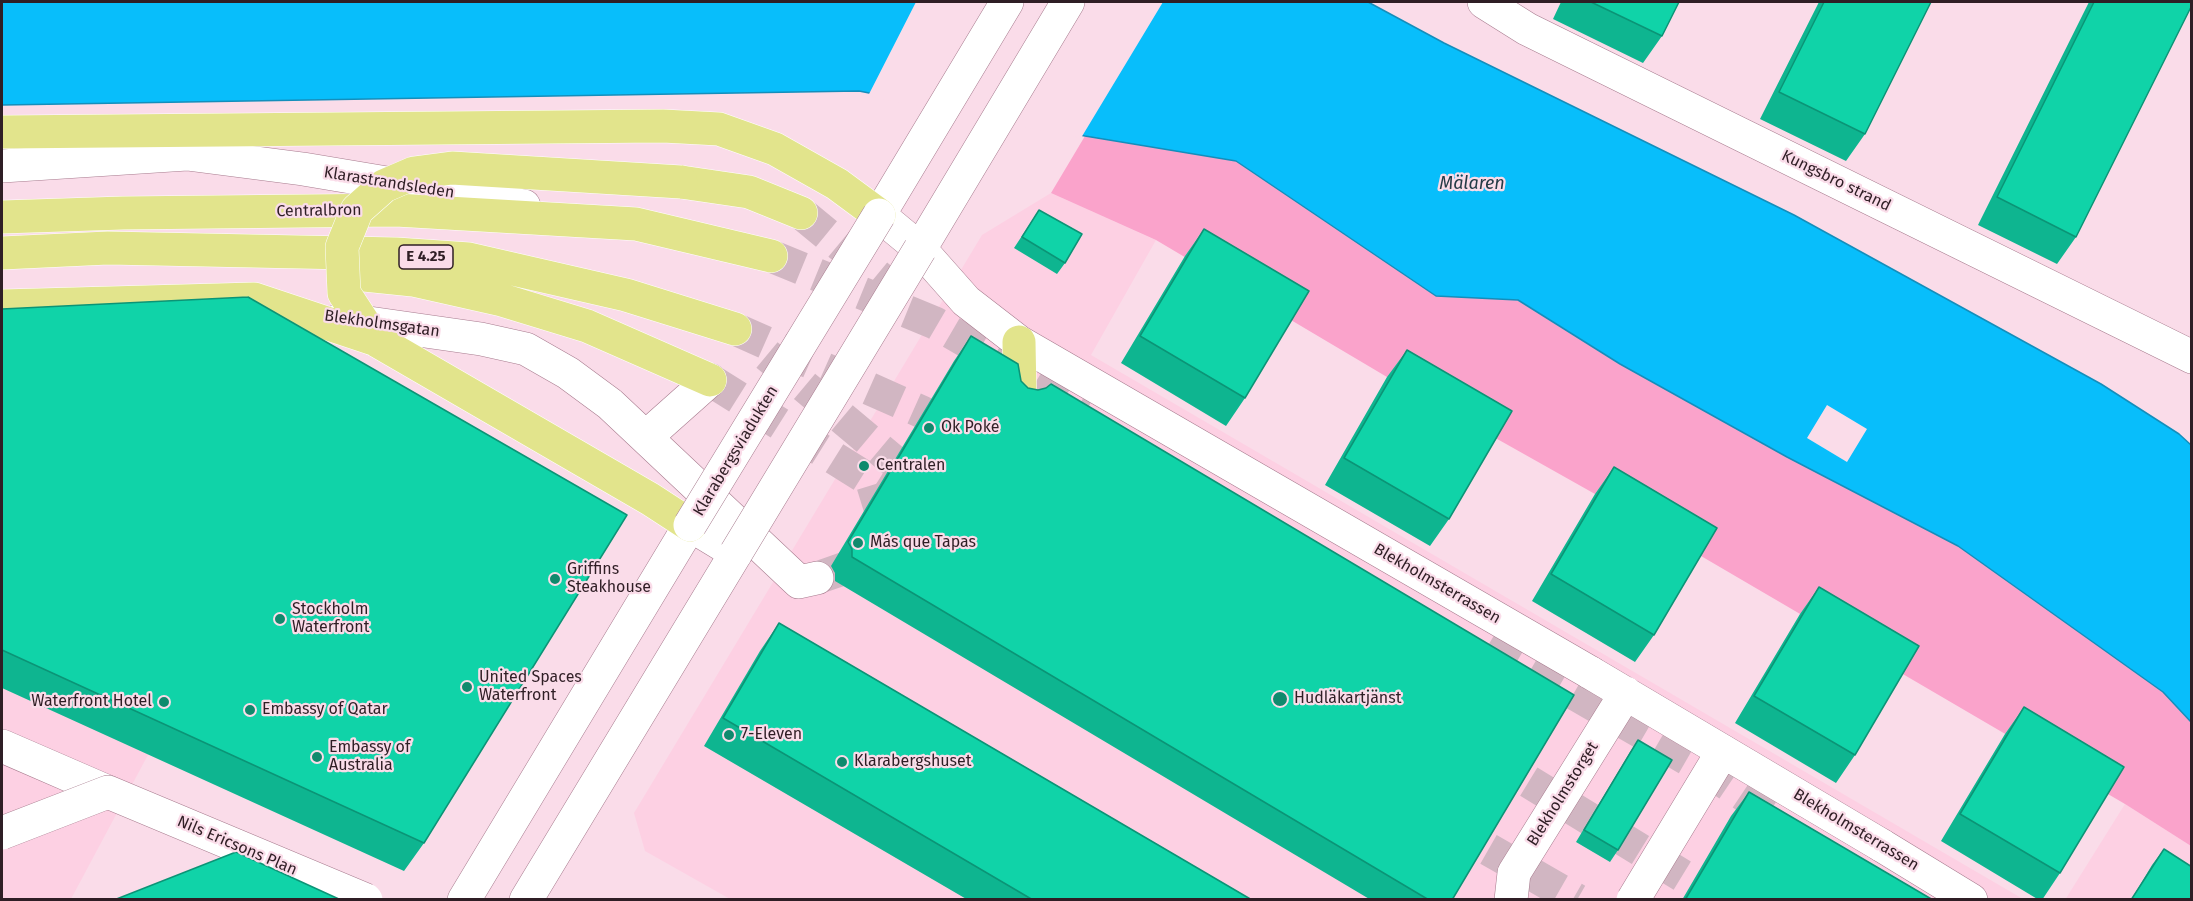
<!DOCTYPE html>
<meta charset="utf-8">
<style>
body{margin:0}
#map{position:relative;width:2193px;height:901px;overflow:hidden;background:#fadce9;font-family:"Fira Sans",sans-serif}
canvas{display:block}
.frame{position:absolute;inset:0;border:3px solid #2f1e25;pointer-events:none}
</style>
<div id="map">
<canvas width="2193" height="901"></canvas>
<div class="frame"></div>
</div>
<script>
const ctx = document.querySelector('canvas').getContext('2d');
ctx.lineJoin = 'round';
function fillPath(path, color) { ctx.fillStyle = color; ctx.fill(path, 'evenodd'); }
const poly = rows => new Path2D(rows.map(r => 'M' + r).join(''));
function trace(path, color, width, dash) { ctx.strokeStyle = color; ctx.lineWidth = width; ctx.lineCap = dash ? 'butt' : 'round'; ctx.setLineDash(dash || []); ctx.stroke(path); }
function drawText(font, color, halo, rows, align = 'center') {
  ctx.font = font + ' "Fira Sans",sans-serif'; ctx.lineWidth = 4.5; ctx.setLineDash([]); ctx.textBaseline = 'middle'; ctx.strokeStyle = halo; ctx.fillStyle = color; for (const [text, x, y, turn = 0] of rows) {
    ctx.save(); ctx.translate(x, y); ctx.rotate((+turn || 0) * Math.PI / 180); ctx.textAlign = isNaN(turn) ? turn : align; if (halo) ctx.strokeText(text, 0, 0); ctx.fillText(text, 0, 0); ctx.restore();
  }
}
const built = poly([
 [1051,193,1156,240,1091,355,2023,899,730,899,645,851,634,813,982,235],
 [2,672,157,738,71,899,2,899],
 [2125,804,2191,846,2191,899,2065,900]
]);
const green = poly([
 [1085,136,1236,161,1436,296,1518,300,1620,364,1787,457,1958,546,2163,692,2191,722,2191,846,2125,804,1595,494,1387,377,1156,240,1051,193]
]);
const water = poly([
 [2,2,1368,2,1444,43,1794,215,2101,384,2179,434,2191,445,2191,722,2163,692,1958,546,1787,457,1620,364,1518,300,1436,296,1236,161,1085,136,859,91,2,105,2,2]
]);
const pier = poly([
 [916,2,1163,2,1081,138,868,96],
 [1827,405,1867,429,1847,462,1807,438]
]);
const tertiaryTunnel = poly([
 [817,578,857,564,884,521,872,482]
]);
const trunkTunnel = poly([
 [801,213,908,301],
 [771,256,935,323,1086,411],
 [735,329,922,412,961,436],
 [767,355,927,489],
 [710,380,917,510],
 [1489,644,1708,771,1781,820],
 [1487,756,1722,900],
 [1446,825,1577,900]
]);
const minor = poly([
 [1007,2,879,215,920,249,966,301,1019,342,1591,673],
 [1484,2,1527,29,2192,357],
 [920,249,1068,2],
 [2,746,108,792],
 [1881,845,1971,900],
 [464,900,690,525,736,553,526,900]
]);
const tertiary = poly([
 [2,166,187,154,303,169,524,206],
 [341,319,481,339,526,349,568,373,610,404,799,582,817,578],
 [646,437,710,380]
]);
const trunk = poly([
 [2,132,663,126,719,129,775,149,837,184,879,215],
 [681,182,749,192,801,213],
 [2,217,123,213,396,210,636,224,771,256],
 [2,253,108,248,396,254,469,259,626,295,735,329],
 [345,273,413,280,502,300,587,326,710,380],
 [374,339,650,499,690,525]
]);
const minorBridge = poly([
 [690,525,879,215],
 [736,553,920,249],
 [1591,673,1881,845],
 [2,833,108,792,366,900],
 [1511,900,1514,873,1626,693],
 [1633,900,1723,751]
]);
const trunkBridge = poly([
 [2,306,254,299,374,339],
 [374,339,344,293,342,247,357,210,384,186,414,173,452,168,681,182],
 [1019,342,1020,396]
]);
const wall = poly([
 [1561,2,1679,2,1662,36,1643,63,1553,19],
 [1819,2,1931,2,1865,134,1846,161,1760,119],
 [2089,2,2192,2,2076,237,2057,264,1978,225],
 [1039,210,1065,263,1057,274,1014,248],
 [1204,229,1245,398,1226,426,1121,363,1185,256],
 [2,309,424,843,404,871,2,688],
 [971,336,1021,381,1452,900,1371,900,835,581,835,573,831,566,954,361],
 [1407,350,1449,519,1430,546,1325,485,1387,377],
 [1614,467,1654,635,1635,662,1532,601,1595,494],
 [1819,587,1855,755,1836,783,1735,723,1800,614],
 [779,623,1252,900,968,900,704,746,760,651],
 [2024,707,2060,873,2042,900,2039,900,1941,841,2005,734],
 [1638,740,1618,850,1610,862,1576,842,1630,752],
 [1749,792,1933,900,1682,900,1731,816],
 [2164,849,2192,900,2131,900,2152,865]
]);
const building = poly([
 [1591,2,1679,2,1662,36,1591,2],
 [1824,2,1931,2,1865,134,1779,92,1824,2],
 [2094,2,2192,2,2192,5,2076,237,1997,197,2094,2],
 [1039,210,1082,234,1065,263,1022,237,1039,210],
 [1204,229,1309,291,1245,398,1140,336,1204,229],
 [248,297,627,515,424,843,2,650,2,309,248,297],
 [971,336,1018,364,1021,381,1028,388,1038,390,1046,388,1051,384,1574,695,1452,900,1429,900,852,557,852,549,848,542,971,336],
 [1407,350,1512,411,1449,519,1344,458,1407,350],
 [1614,467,1717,528,1654,635,1551,574,1614,467],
 [1819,587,1919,646,1855,755,1754,696,1819,587],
 [779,623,1252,900,1033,900,723,718,779,623],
 [2024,707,2124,767,2060,873,1960,814,2024,707],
 [1638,740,1672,760,1618,850,1584,830,1638,740],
 [1749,792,1933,900,1685,900,1749,792],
 [2164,849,2192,867,2192,900,2131,900,2164,849],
 [236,852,341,900,114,900,236,852]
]);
const markers = [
 [929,428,6,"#0f8a6d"],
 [864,466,6,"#0f8a6d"],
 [858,543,6,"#0f8a6d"],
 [555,579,6,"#0f8a6d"],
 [280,619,6,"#0f8a6d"],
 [467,687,6,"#0f8a6d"],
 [1280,699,8,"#0f8a6d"],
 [164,702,6,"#0f8a6d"],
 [250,710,6,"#0f8a6d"],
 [729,735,6,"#0f8a6d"],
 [317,757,6,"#0f8a6d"],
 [842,762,6,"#0f8a6d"]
];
const shields = [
 [426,257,54]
];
const shieldNames = [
 ["E 4.25",426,257]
];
const streetNames = [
 ["Kungsbro strand",1836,181,26],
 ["Klarastrandsleden",389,183,9],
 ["Centralbron",319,211,-1],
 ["Blekholmsgatan",382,324,8],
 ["Klarabergsviadukten",736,451,-59],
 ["Blekholmsterrassen",1437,584,30],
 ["Blekholmstorget",1563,794,-58],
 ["Blekholmsterrassen",1856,830,31],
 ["Nils Ericsons Plan",237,846,23]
];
const poiNames = [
 ["Ok Poké",941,428],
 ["Centralen",876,466],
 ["Más que Tapas",870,543],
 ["Griffins",567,570],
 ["Steakhouse",567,588],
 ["Stockholm",292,610],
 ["Waterfront",292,628],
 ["United Spaces",479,678],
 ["Waterfront",479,696],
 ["Hudläkartjänst",1294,699],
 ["Waterfront Hotel",152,702,"right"],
 ["Embassy of Qatar",262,710],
 ["7-Eleven",741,735],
 ["Embassy of",329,748],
 ["Australia",329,766],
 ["Klarabergshuset",854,762]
];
const waterNames = [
 ["Mälaren",1472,184]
];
fillPath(built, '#fdd0e3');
fillPath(green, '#faa3cb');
fillPath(water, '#08befb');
trace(water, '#148ebb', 1.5);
fillPath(pier, '#fadce9');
trace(tertiaryTunnel, '#d1b6c2', 33, [33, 16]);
trace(trunkTunnel, '#d1b6c2', 33, [33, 16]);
trace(minor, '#a77b8e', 34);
trace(tertiary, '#a77b8e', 34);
trace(trunk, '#fff', 34);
trace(minor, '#fff', 33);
trace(tertiary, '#fff', 33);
trace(trunk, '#e2e48c', 33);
trace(minorBridge, '#a77b8e', 34, []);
trace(trunkBridge, '#fff', 34, []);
trace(minorBridge, '#fff', 33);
trace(trunkBridge, '#e2e48c', 33);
fillPath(wall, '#0eb590');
fillPath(building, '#10d3a8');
trace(building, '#0b9476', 1.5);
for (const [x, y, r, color] of markers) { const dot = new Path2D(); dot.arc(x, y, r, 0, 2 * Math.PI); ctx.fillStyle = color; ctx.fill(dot); trace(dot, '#fadce9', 2); }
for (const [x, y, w] of shields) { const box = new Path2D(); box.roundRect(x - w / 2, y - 12, w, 24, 4.5); ctx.fillStyle = '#fadce9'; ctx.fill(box); trace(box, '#2f1e25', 1.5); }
drawText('bold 15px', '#2f1e25', null, shieldNames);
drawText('16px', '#2f1e25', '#fadce9', streetNames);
drawText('16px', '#2f1e25', '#fadce9', poiNames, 'left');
drawText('italic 18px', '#243b47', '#fadce9', waterNames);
</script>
